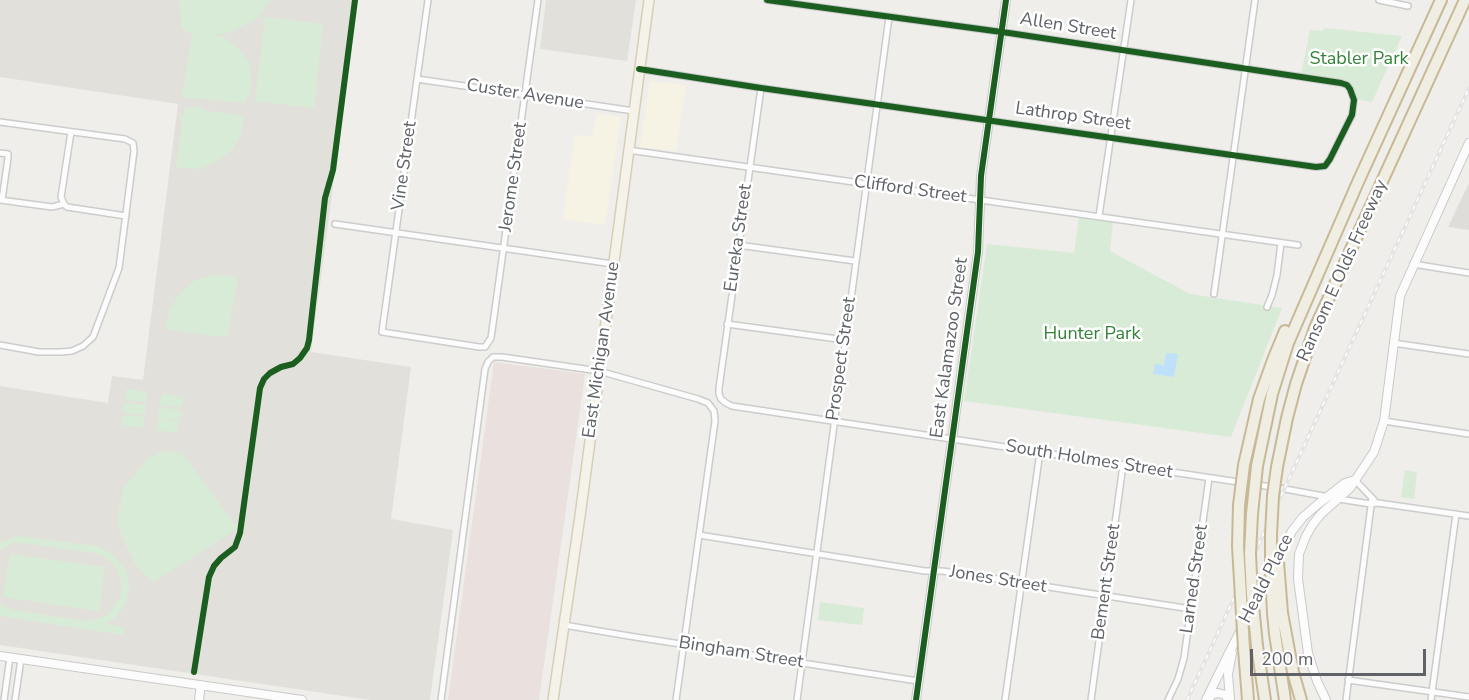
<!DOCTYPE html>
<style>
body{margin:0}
#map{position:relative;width:1469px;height:700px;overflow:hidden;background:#efeeea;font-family:"Nunito Sans",sans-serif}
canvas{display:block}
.scale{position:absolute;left:1250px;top:649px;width:176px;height:27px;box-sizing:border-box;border:3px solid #5f6368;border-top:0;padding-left:8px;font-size:18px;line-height:21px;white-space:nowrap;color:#5f6368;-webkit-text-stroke:4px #fff;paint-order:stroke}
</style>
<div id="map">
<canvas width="1469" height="700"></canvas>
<div class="scale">200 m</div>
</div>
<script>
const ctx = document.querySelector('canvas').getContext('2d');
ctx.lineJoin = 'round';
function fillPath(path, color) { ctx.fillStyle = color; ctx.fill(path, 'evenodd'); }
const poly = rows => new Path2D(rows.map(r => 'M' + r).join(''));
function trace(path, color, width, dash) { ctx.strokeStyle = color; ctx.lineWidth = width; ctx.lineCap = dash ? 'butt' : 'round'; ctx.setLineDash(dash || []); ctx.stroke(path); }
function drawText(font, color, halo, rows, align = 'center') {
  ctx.font = font + ' "Nunito Sans",sans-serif'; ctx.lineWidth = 5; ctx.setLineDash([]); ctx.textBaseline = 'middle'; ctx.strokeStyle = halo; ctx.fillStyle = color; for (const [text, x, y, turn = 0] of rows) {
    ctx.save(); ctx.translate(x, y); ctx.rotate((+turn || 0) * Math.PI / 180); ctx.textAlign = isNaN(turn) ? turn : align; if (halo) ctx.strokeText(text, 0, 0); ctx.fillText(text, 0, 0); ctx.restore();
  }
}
const commercial = poly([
 [650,81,686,85,676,151,640,147],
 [597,114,621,117,605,225,563,219,575,135,593,136]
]);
const industrial = poly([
 [1469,183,1469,230,1448,227]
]);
const education = poly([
 [0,0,358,0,311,352,411,367,391,519,453,530,430,700,370,700,0,645,0,386,108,403,112,376,143,380,178,104,0,77],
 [546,0,636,0,627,61,540,49]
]);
const medical = poly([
 [494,362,585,374,539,700,448,700]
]);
const green = poly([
 [180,0,270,0,258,18,231,32,215,35,223,37,236,46,249,61,252,83,246,103,182,97,192,34,181,28],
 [265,17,323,24,314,108,255,101],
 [1325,28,1402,36,1372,102,1350,98,1342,82,1301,75,1310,30,1322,31],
 [195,106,203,108,203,110,244,116,241,134,232,150,219,160,200,169,176,167,182,124,181,123,181,117,183,117,184,111,188,107,194,108],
 [1079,217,1113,222,1110,251,1190,294,1282,308,1231,437,964,401,987,244,1074,253],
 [217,275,238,277,228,335,223,337,165,329,169,311,179,294,194,281,205,277],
 [126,389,147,392,146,402,125,400],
 [162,394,183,397,182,407,160,405],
 [124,402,146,405,145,415,123,413],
 [160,407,181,410,180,421,158,418],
 [123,415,144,417,143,428,121,425],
 [158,419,179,422,178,433,156,430],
 [163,451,182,453,238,528,154,582,137,567,123,539,117,523,120,502,124,487,149,457],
 [1405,470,1417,472,1414,499,1401,497],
 [18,536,97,546,114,555,126,570,128,577,129,590,126,602,123,608,115,618,107,624,124,627,123,635,0,616,0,604,14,610,85,621,95,620,105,616,112,610,120,596,121,586,118,571,112,563,104,557,94,553,23,543,13,543,0,550,0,542],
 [10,554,105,567,99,611,3,597],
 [820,602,864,608,862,625,818,620]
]);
const water = poly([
 [1166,353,1178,354,1174,377,1153,374,1155,364,1164,365]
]);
const street = poly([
 [428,0,382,332,479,347,485,347,491,338,538,0],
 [1379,0,1408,6],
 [639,69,761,88,1316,167,1325,166,1330,159,1352,115,1354,100,1350,89,1347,85,1341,83,1009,33,767,0],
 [417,79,634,111],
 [761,88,719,388,719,394,721,399,726,403,732,406,1285,489,1345,500,1371,504,1378,503,1469,516],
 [0,122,125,139,133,143,134,151,119,268,93,337,83,346,72,351,61,352,39,352,0,345],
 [628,150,1298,245],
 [0,153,8,154,8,158,2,200],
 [0,200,52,207,64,204],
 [64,204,61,197,71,132],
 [64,204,67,207,126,216],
 [1099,216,1131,0],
 [335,224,613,264],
 [738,245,855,261],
 [1413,264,1469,273],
 [1214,294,1255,0],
 [1267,307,1272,295,1277,275,1281,243],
 [727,324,845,340],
 [1393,343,1469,354],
 [1384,421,1469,434],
 [1355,480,1374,500],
 [699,535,925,571,942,571,978,576,1191,609],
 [564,625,629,636,918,681],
 [1348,680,1469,697],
 [4,700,10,657],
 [15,700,21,659],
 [441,700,485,369,488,362,493,357,502,357,599,371,698,399,708,403,714,411,715,421,676,700],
 [797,700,889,17],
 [1005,700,1040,452],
 [1091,700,1123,465],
 [1168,700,1178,679,1184,658,1209,478],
 [1346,700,1372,498],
 [1431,700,1456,514]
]);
const secondary = poly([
 [0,656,302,700],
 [1208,699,1213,694,1218,693,1225,695,1229,700],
 [199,700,201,685],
 [916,700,978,252,981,176,1006,0],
 [1206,700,1228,655,1292,531,1303,517,1317,505,1345,483,1355,480],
 [1230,700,1228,674,1232,653],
 [1326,700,1317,681,1308,653,1298,579,1299,554,1306,536,1313,524,1321,514,1350,488,1374,452,1384,421,1400,296,1469,143]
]);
const primary = poly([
 [553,700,580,516,649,0]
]);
const highway = poly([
 [1244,465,1259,399,1273,360,1285,331],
 [1257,466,1272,394,1288,343,1358,182,1441,0],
 [1277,467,1287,418,1296,384,1315,328,1465,0],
 [1273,613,1275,634,1285,700],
 [1282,613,1293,672,1301,700],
 [1257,646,1265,700],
 [1244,649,1248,700]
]);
const rail = poly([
 [1187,700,1469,88]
]);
const highwayBridge = poly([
 [1278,562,1282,613],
 [1273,613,1271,572,1271,535,1273,496,1277,467],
 [1257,646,1252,595,1250,554,1252,514,1257,466],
 [1244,649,1238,546,1239,505,1244,465]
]);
const cycleway = poly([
 [639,69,761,88,1316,167,1325,166,1330,159,1352,115,1354,100,1350,89,1347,85,1341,83,1009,33,767,0],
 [194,672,209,577,214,566,221,558,235,547,240,533,260,388,264,379,270,373,281,367,293,364,300,358,307,348,309,340,325,198,333,170,355,0],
 [916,700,978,252,981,176,1006,0]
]);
const streetNames = [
 ["Allen Street",1068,27,9],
 ["Custer Avenue",525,95,9],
 ["Lathrop Street",1073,117,8],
 ["Vine Street",405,166,-82],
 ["Jerome Street",514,177,-82],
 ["Clifford Street",910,190,8],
 ["Eureka Street",739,238,-82],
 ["Ransom E Olds Freeway",1343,271,-66],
 ["East Kalamazoo Street",950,348,-82],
 ["East Michigan Avenue",602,350,-82],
 ["Prospect Street",842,359,-82],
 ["South Holmes Street",1089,460,9],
 ["Larned Street",1195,579,-82],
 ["Heald Place",1267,579,-63],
 ["Jones Street",998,580,9],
 ["Bement Street",1107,582,-82],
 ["Bingham Street",741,653,9]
];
const parkNames = [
 ["Stabler Park",1359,60],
 ["Hunter Park",1092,335]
];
fillPath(commercial, '#f7f3e4');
fillPath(industrial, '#dfddda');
fillPath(education, '#e2e0da');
fillPath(medical, '#eae0de');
fillPath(green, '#d8ebd6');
fillPath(water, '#bfe0f9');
trace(street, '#cbcccc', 8);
trace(secondary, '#cacacb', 10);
trace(primary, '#d7ceb8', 12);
trace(highway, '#c8b996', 14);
trace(street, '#fdfcfc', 5);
trace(secondary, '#fdfcfc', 8);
trace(primary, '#f4f2e9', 9);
trace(highway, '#f0ede3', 10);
trace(rail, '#e4e4e4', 4);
trace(rail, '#fff', 1.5, [4.5]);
trace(highwayBridge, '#c8b996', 14, []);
trace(highwayBridge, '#f0ede3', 10);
trace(cycleway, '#1b5e20', 6);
drawText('18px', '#5f6368', '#fff', streetNames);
drawText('18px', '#348238', '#fff', parkNames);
</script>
